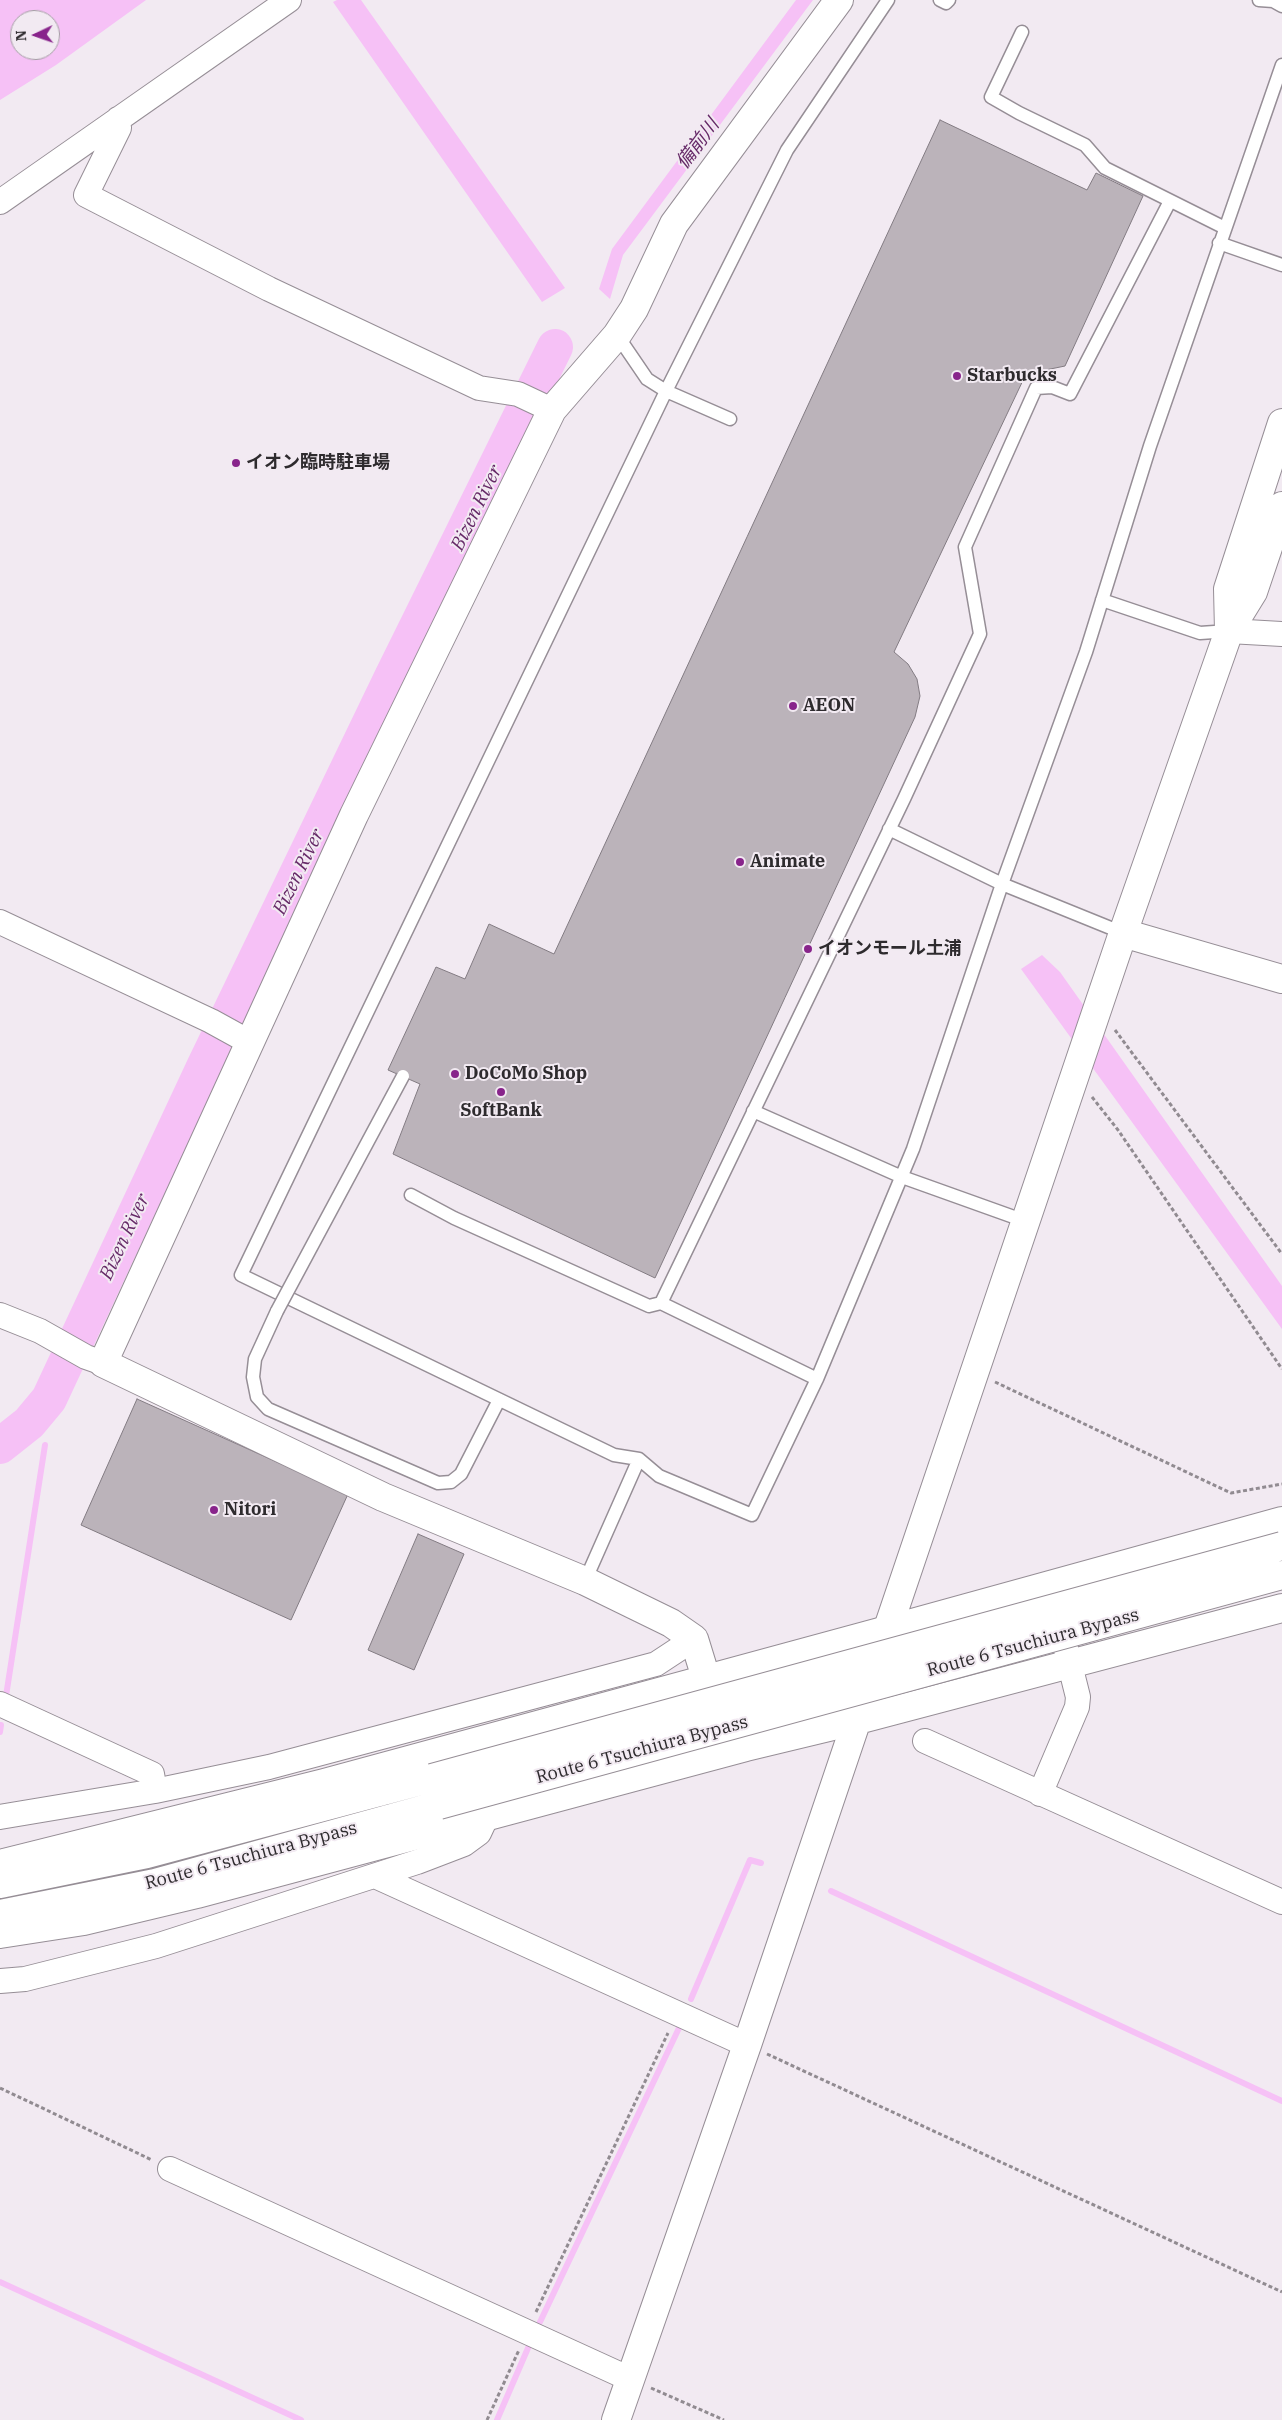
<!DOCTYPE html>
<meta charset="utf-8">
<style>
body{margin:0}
#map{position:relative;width:1282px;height:2420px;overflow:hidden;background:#f2eaf2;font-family:"IBM Plex Serif",serif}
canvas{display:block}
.north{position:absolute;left:10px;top:10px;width:50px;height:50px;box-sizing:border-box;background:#f2eaf2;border:1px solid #a49ea4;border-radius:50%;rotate:267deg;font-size:14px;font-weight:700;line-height:20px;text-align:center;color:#2e2b2e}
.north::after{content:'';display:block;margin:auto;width:18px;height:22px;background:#88248b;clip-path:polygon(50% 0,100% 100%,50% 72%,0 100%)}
</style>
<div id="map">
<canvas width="1282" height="2420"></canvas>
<div class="north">N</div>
</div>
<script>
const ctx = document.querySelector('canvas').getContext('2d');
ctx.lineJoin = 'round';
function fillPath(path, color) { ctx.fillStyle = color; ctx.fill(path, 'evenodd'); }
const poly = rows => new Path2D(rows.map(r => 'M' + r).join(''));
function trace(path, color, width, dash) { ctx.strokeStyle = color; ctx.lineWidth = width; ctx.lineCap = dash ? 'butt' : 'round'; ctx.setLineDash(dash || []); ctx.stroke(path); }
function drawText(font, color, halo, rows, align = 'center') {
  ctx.font = font + ' "IBM Plex Serif","Noto Sans JP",serif'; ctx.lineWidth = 4; ctx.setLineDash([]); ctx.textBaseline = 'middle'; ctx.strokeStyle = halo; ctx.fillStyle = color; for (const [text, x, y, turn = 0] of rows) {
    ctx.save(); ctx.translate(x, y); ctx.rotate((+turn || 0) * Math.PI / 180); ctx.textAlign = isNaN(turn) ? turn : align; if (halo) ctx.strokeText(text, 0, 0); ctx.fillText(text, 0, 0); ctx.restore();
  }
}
const water = poly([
 [0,0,146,0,56,65,0,100],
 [20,20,50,20,50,50,20,50],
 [337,0,361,0,565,288,542,302,333,2],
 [796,0,813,0,623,255,610,299,599,289,612,249],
 [1042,955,1060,972,1282,1286,1282,1329,1021,969],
 [21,1417,30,1429,0,1449,0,1429]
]);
const stream = poly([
 [6,1696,45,1445],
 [0,1732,1,1725],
 [831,1891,1282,2101],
 [691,1999,750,1860,761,1863],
 [0,2282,301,2420],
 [540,2322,679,2028],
 [497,2420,528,2348]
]);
const river = poly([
 [0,1446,29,1423,49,1399,204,1067,392,677,555,347]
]);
const building = poly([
 [940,120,1087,190,1096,173,1143,196,1065,366,1026,374,894,652,908,664,917,679,920,696,915,717,655,1278,393,1154,420,1084,388,1070,436,967,465,979,489,924,554,954,940,120],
 [137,1399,348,1494,291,1620,81,1525,137,1399],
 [418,1534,464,1554,414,1670,368,1650,418,1534]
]);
const path = poly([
 [1115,1030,1282,1254],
 [1092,1097,1118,1130,1282,1369],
 [995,1382,1231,1493,1282,1484],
 [767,2054,1282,2292],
 [0,2088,152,2160],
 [536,2312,668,2033],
 [651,2388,724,2420],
 [487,2420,519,2350]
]);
const service = poly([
 [888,0,787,150,666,391,241,1275,614,1455,639,1459,659,1476,752,1515,817,1379,913,1149,1002,884,1086,652,1150,446,1282,65],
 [940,0,946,3,949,0],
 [1259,0,1273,1,1282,6],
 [1022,32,991,97,1019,113,1085,145,1105,168,1225,228],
 [1219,243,1282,265],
 [617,335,647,379,666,391,730,419],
 [1102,600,1200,633,1229,631],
 [889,829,1002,884,1123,933],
 [753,1111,902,1177,1025,1221],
 [411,1195,454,1218,649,1306,661,1303],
 [277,1311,255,1359,253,1377,257,1397,268,1409,438,1483,451,1482,461,1474,499,1400],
 [817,1379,661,1303,904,799,980,634,965,547,1036,388,1052,387,1070,394,1170,201],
 [585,1581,639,1459]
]);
const minor = poly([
 [118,119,119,128,86,195,269,289,479,388,518,394,552,410],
 [0,202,289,0],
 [1229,631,1282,634],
 [0,922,211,1021,251,1043],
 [0,1315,40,1331,86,1357,103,1363],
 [0,1704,152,1774,155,1791],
 [925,1741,1282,1902],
 [1040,1794,1077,1707,1078,1697,1051,1589],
 [0,1817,155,1791,269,1767,656,1664,694,1639],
 [375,1876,747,2045],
 [0,1981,25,1979,156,1946,417,1862,464,1844,479,1833,486,1818],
 [170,2169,630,2379]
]);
const tertiary = poly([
 [1229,631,1228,589,1282,423],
 [1123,933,1282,979],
 [887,1630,1282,1521],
 [711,1701,706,1678,694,1639,671,1623,585,1581,383,1497,103,1363,354,815,552,410,617,335,634,309,674,224,839,0],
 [854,1721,1282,1608],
 [616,2420,747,2045,1123,933,1229,631,1253,592,1282,506]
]);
const trunk = poly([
 [0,1864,324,1783,887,1630],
 [0,1884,147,1854,432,1778],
 [0,1914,155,1883,439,1805],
 [0,1934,84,1921,197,1894,746,1747,854,1721]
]);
const serviceBridge = poly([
 [277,1311,403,1076]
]);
const trunkBridge = poly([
 [432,1778,1282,1546],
 [439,1805,1282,1575]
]);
const markers = [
 [957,376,5,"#88248b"],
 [236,463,5,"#88248b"],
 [793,706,5,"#88248b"],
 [740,862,5,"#88248b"],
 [808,949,5,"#88248b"],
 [455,1074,5,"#88248b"],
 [501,1092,5,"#88248b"],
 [214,1510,5,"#88248b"]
];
const poiNames = [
 ["Starbucks",967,376],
 ["イオン臨時駐車場",246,463],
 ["AEON",803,706],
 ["Animate",750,862],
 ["イオンモール土浦",818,949],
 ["DoCoMo Shop",465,1074],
 ["SoftBank",501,1111,"center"],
 ["Nitori",224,1510]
];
const streetNames = [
 ["Route 6 Tsuchiura Bypass",1033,1643,-15],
 ["Route 6 Tsuchiura Bypass",642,1750,-15],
 ["Route 6 Tsuchiura Bypass",251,1856,-15]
];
const waterNames = [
 ["備前川",698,144,-53],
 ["Bizen River",477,508,-64],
 ["Bizen River",299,872,-64],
 ["Bizen River",125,1237,-65]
];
fillPath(water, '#f6c1f6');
trace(stream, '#f6c1f6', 6);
trace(river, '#f6c1f6', 36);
fillPath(building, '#bbb3ba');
trace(building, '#827b82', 1);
trace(service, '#968e96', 15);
trace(minor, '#968e96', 26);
trace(tertiary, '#968e96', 30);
trace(trunk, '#968e96', 30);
trace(path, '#918b91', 3, [4, 2.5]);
trace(service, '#fff', 12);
trace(minor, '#fff', 24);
trace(tertiary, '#fff', 28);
trace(trunk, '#fff', 28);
trace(serviceBridge, '#968e96', 15, []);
trace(trunkBridge, '#968e96', 30, []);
trace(serviceBridge, '#fff', 12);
trace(trunkBridge, '#fff', 28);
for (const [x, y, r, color] of markers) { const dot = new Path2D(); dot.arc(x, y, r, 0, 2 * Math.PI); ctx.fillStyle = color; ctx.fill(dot); trace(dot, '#f2eaf2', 2); }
drawText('bold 18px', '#2e2b2e', '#f2eaf2', poiNames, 'left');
drawText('18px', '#2e2b2e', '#f2eaf2', streetNames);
drawText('italic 19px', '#662a68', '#f2eaf2', waterNames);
</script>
